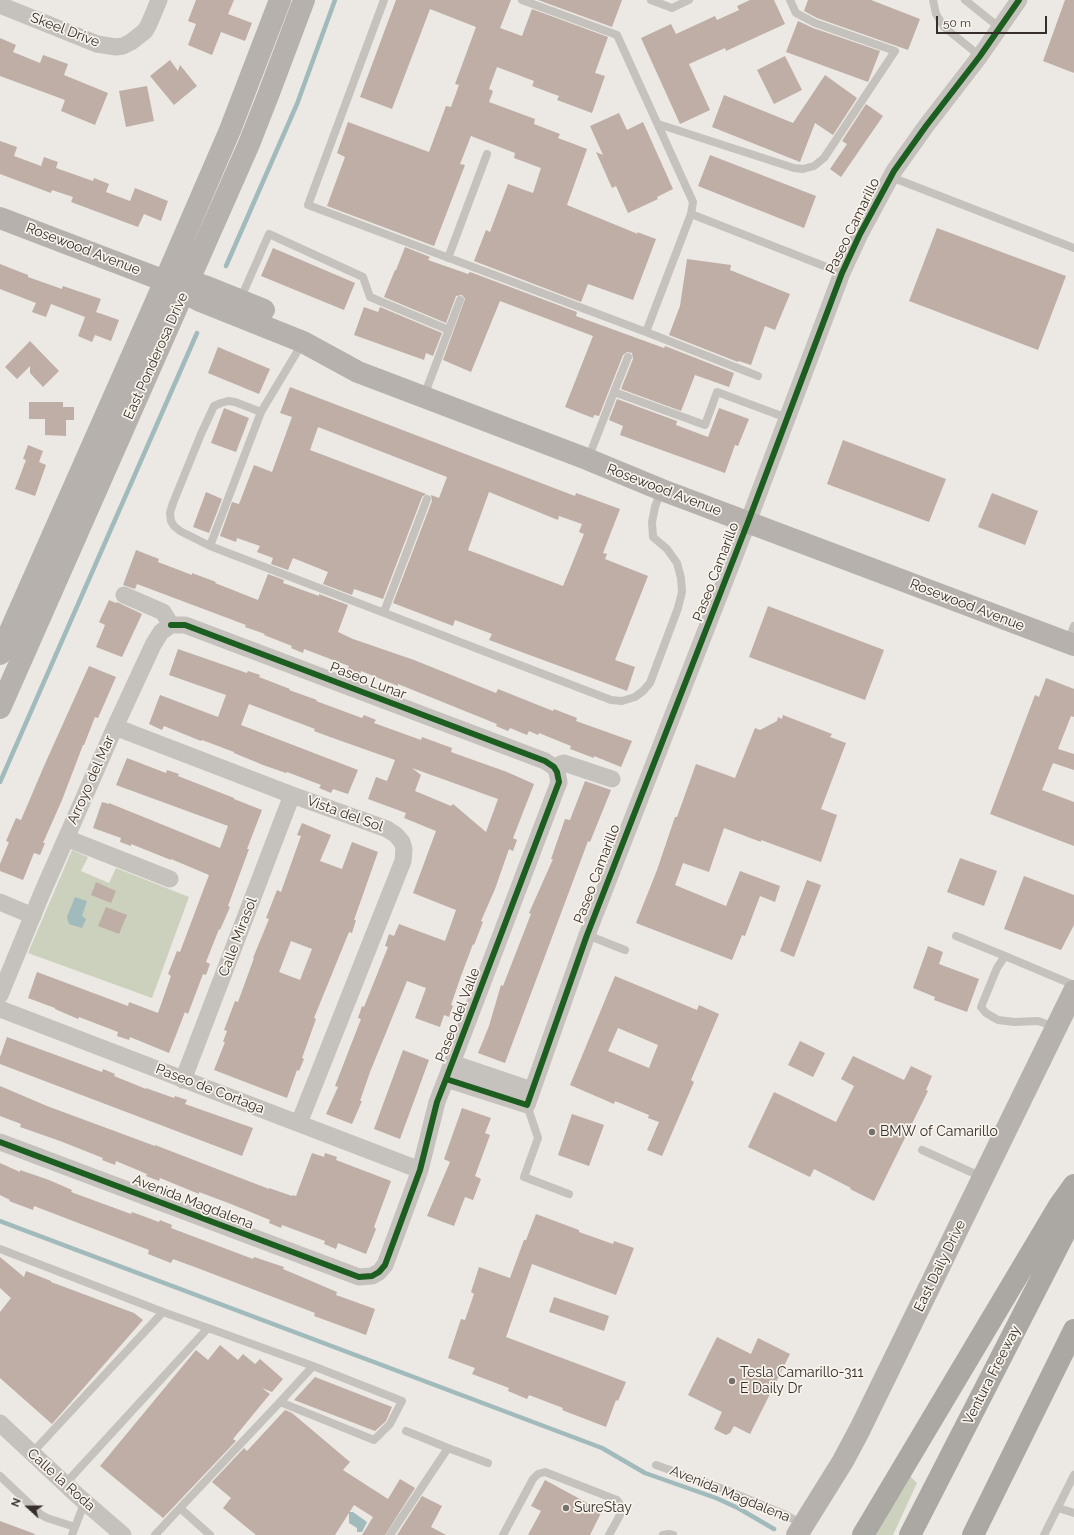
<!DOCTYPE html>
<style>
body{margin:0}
#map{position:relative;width:1074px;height:1535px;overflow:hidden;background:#ece8e3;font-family:Raleway,sans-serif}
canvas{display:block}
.north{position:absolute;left:8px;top:1487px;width:40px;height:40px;-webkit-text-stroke:3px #f8f3eb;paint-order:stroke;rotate:291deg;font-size:11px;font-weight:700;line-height:16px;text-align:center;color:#362e2a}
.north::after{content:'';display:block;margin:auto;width:14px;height:18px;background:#362e2a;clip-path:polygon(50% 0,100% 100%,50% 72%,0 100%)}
.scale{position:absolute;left:936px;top:16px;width:111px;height:18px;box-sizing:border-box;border:2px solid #362e2a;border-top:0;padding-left:5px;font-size:12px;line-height:14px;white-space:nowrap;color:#362e2a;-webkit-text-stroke:3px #f8f3eb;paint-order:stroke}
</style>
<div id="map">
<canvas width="1074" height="1535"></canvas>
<div class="north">N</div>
<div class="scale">50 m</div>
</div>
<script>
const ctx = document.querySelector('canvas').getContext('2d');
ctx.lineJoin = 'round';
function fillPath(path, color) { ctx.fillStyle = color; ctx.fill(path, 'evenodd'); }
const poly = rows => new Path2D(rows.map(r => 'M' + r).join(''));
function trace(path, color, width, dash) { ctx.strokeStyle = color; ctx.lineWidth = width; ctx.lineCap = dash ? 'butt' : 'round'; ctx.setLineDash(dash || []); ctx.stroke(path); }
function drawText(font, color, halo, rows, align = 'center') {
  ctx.font = font + ' Raleway,sans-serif'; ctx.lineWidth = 3.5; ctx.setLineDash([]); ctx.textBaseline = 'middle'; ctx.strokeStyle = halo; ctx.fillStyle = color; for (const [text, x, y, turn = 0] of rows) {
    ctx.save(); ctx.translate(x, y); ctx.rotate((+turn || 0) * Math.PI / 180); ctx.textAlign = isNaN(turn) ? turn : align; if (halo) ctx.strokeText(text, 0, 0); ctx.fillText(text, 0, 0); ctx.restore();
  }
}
const green = poly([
 [72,850,88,857,81,871,109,883,116,868,189,897,152,998,28,953],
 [908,1474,917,1483,893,1535,870,1535]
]);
const water = poly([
 [75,897,87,901,82,916,86,919,82,928,69,924,67,917],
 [349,1512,353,1512,367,1522,362,1532,357,1532,357,1528,349,1523]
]);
const stream = poly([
 [226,266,297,104,335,0],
 [0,782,197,333],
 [0,1221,602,1448,645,1473,716,1498,738,1508,774,1529]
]);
const building = poly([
 [196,0,234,0,228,14,252,23,245,41,221,32,212,55,188,45,196,24,188,21],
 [396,0,511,0,500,28,522,36,532,9,608,37,595,73,605,76,592,113,557,100,559,96,532,86,534,81,497,67,489,89,493,91,489,102,535,119,534,124,560,134,558,138,587,149,567,205,638,234,637,232,656,239,633,300,588,284,581,302,474,261,486,230,490,232,508,184,533,193,541,168,514,158,515,153,471,136,460,164,465,165,434,246,327,206,345,157,337,153,348,122,429,152,446,106,451,107,459,85,455,84,476,27,430,9,392,109,360,97],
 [538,0,622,0,612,27],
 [750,0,774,0,785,24,726,51,725,48,689,64,710,110,680,124,641,38,671,24,676,34,715,16,717,20,739,10,737,6],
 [808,0,871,0,920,19,908,50,817,18,804,11],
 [1065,0,1074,0,1074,73,1043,61],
 [798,21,813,28,880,51,868,82,786,52],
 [0,38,16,45,13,52,40,63,43,55,68,64,64,75,108,93,95,125,61,111,65,100,0,76],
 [785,56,802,90,774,104,757,70],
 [170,60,178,71,180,65,197,86,174,105,150,76],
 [825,75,857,98,833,135,815,123,800,162,712,127,724,95,793,123],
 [147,86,154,121,126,127,119,91],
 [866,104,883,116,841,177,830,169,847,144,842,141],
 [619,113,627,130,643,122,673,189,657,197,658,199,628,213,616,186,612,188,596,152,603,155,590,126],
 [0,141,17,147,14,156,41,166,44,157,58,162,56,168,93,181,94,178,109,184,106,192,130,201,135,188,168,201,161,221,144,214,138,227,71,202,73,197,52,190,51,193,0,174],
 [710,155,816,196,804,228,698,186],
 [937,228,1066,276,1038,350,909,301],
 [405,247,430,257,428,260,468,274,470,272,577,312,576,316,664,348,665,346,734,373,729,387,695,375,681,411,621,389,633,359,632,353,627,352,623,355,599,416,594,415,593,418,565,407,593,336,500,301,471,372,443,360,465,299,462,295,456,296,446,323,384,297,395,270,396,270],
 [273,248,355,283,344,310,261,276],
 [687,259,731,265,730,270,790,294,775,330,765,326,751,365,739,361,738,362,669,335,680,306],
 [0,264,28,275,28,277,62,289,63,286,101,299,96,312,119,320,111,341,95,335,92,342,78,336,85,317,51,304,46,317,32,312,36,303,0,289],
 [364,307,378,312,380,307,442,333,433,356,426,353,424,360,354,335],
 [30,341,59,371,43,387,30,373,30,366,17,379,5,367],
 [218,347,270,369,259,394,208,373],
 [290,387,575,496,576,493,620,509,603,553,607,554,605,559,648,576,615,660,635,667,627,691,489,640,492,634,455,620,453,626,393,603,432,501,431,495,439,498,447,477,318,427,310,450,426,494,422,497,383,599,354,589,352,595,323,584,328,572,293,558,288,570,271,564,273,558,257,552,260,546,237,538,236,542,220,536,232,502,239,504,254,465,272,472,292,417,280,413],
 [489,492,558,520,559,516,582,524,579,532,584,534,563,586,468,550],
 [617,399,677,421,676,425,708,437,719,408,749,419,738,446,735,445,725,473,620,435,623,426,609,420],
 [29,402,63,402,63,407,74,407,74,420,66,420,66,436,45,435,45,419,29,419],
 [224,408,249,418,236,452,211,443],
 [843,440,946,479,929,522,827,484],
 [28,445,43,451,39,462,46,465,35,496,15,489,26,460,23,459],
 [206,492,222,499,209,533,193,527],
 [992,493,1038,511,1025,545,978,527],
 [136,550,159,559,158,562,192,575,192,573,216,582,215,583,258,600,268,574,284,580,283,583,319,596,319,594,348,605,338,632,353,639,414,660,496,693,498,689,553,711,554,709,577,718,576,721,632,741,621,767,594,756,594,758,570,749,571,746,539,733,538,735,529,731,527,735,510,728,508,731,496,726,497,724,398,684,398,686,361,671,360,674,347,670,349,666,304,649,303,653,291,648,292,646,264,635,265,634,245,627,246,625,137,584,135,589,123,585],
 [109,600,116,603,117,602,142,614,122,657,96,647,105,625,99,622],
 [768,606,884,650,865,700,749,657],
 [178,649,247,673,248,671,260,675,259,677,290,689,289,690,317,700,316,701,362,718,364,715,376,720,374,723,421,740,422,737,452,748,451,752,507,772,534,784,513,838,517,840,513,851,509,849,495,889,481,921,483,922,474,945,473,944,461,976,451,1005,453,1006,449,1017,444,1015,440,1027,415,1018,426,988,407,981,370,1072,360,1101,362,1101,352,1124,326,1114,338,1087,335,1086,361,1019,358,1018,362,1006,364,1007,388,947,385,946,389,934,394,936,399,924,445,941,456,910,413,893,436,831,404,818,406,813,368,799,376,777,387,781,395,760,330,737,314,731,315,729,249,704,241,725,358,770,348,794,333,789,331,793,319,788,321,785,287,772,286,773,263,765,234,753,234,752,202,740,201,741,164,726,162,730,149,724,160,695,218,717,226,695,169,675],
 [412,768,498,799,486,832,453,804,451,806,415,791,421,775],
 [89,666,116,677,98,718,95,717,84,745,83,745,62,800,43,843,45,843,40,855,34,853,23,880,0,871,0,864,9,842,6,841,16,818,21,820,44,766],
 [1046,678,1074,689,1074,717,1071,716,1058,749,1074,754,1074,770,1053,763,1042,790,1074,802,1074,846,990,814,1035,695,1039,697],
 [783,715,832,734,830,737,846,743,821,809,837,815,821,862,761,840,761,842,724,828,709,872,683,863,675,885,726,906,740,871,780,886,775,902,760,896,745,936,742,935,732,960,636,923,657,870,675,817,677,817,696,764,735,778,755,728,760,730,777,721,778,717,782,719],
 [127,758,166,773,167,770,179,774,178,776,234,798,234,799,262,810,247,849,249,849,228,906,230,907,220,930,219,929,206,962,210,964,206,975,203,974,188,1014,185,1012,169,1053,130,1037,129,1040,117,1036,118,1032,79,1017,78,1019,55,1009,55,1008,28,998,37,972,128,1006,129,1002,158,1013,171,976,168,974,177,951,180,952,209,875,171,859,171,860,131,844,131,846,120,842,121,838,93,828,102,802,109,804,109,803,220,848,228,826,116,785],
 [585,781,611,790,590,842,588,841,505,1063,478,1053,489,1026,501,985,503,986,531,914,529,913,553,859,551,859,565,819,570,820],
 [302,823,331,835,320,861,342,869,352,842,378,852,354,920,356,920,352,933,349,932,314,1018,316,1019,302,1058,304,1059,299,1071,297,1070,287,1098,214,1070,225,1042,223,1042,227,1031,224,1030,235,1001,238,1002,254,958,253,958,269,919,266,918,277,890,281,892,301,836,297,835],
 [291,941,312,949,300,980,279,972],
 [960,858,997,871,984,906,947,892],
 [1024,876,1074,895,1074,925,1061,950,1004,929],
 [807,880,821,885,794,957,780,951],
 [96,882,116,891,111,903,91,895],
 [106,907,127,915,119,934,98,926],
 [928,946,943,952,939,964,979,979,967,1012,934,1000,935,997,913,988],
 [615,976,697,1010,699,1005,719,1014,691,1080,694,1082,662,1156,647,1150,659,1122,648,1118,649,1115,615,1101,614,1104,570,1085],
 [618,1028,658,1045,649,1068,608,1051],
 [7,1037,102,1072,103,1069,115,1074,114,1076,146,1089,146,1088,174,1098,175,1096,187,1100,185,1104,253,1128,242,1156,0,1064,0,1057],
 [800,1041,825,1053,813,1077,788,1065],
 [403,1050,429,1060,400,1139,374,1129],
 [853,1056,904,1080,911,1066,932,1076,926,1090,928,1091,874,1201,850,1189,851,1188,814,1169,810,1177,748,1147,774,1092,836,1122,854,1086,841,1079],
 [0,1086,47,1106,155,1146,155,1145,269,1189,269,1188,292,1196,293,1195,296,1196,312,1153,324,1157,325,1153,337,1157,336,1160,391,1181,374,1227,376,1229,366,1254,338,1243,336,1249,324,1244,325,1241,282,1225,281,1228,269,1223,270,1220,231,1204,199,1192,199,1194,160,1178,159,1181,146,1176,147,1174,116,1161,115,1165,102,1160,103,1158,60,1141,20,1127,21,1124,0,1116],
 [462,1108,491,1118,485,1133,490,1135,475,1176,481,1179,473,1200,465,1197,454,1226,427,1216,450,1162,444,1159],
 [572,1114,604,1125,589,1166,558,1155],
 [0,1163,20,1172,20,1170,49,1180,72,1190,71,1192,131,1214,132,1212,159,1222,160,1220,172,1225,171,1228,253,1259,254,1257,284,1267,283,1269,337,1292,336,1295,375,1309,366,1335,314,1316,315,1313,200,1269,173,1259,171,1263,148,1254,149,1250,34,1206,33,1210,9,1201,10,1200,0,1195],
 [536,1214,579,1230,579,1232,613,1244,614,1241,634,1248,616,1295,532,1264,506,1337,626,1382,618,1401,616,1400,606,1427,562,1410,563,1408,529,1395,527,1399,508,1391,509,1388,472,1374,475,1368,448,1358,461,1319,465,1320,474,1294,471,1292,479,1267,510,1278,524,1240,526,1240],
 [0,1257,24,1277,26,1271,51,1281,51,1282,134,1313,143,1320,52,1424,0,1378,0,1312,11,1298,0,1288],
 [554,1297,609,1316,604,1331,549,1312],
 [717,1337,751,1354,758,1338,790,1354,750,1434,734,1426,730,1433,726,1435,714,1429,722,1412,688,1395],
 [220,1345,238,1360,243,1354,255,1364,260,1359,283,1379,272,1392,262,1388,270,1394,233,1439,236,1441,163,1518,100,1466,196,1350,208,1360],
 [315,1377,392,1407,386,1421,375,1431,294,1400],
 [285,1410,292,1413,350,1462,343,1470,388,1499,400,1479,415,1488,385,1535,362,1535,373,1517,354,1505,335,1535,256,1535,223,1508,231,1498,212,1482,244,1448,247,1451],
 [545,1480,602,1511,590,1535,528,1535,541,1511,531,1506],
 [422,1496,442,1506,431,1527,446,1535,397,1535],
 [0,1521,35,1534,34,1535,0,1535]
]);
const service = poly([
 [384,0,308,205,646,332],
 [522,0,617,35,693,202,691,214,646,332,758,376],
 [651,0,672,8,689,0],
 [933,0,936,14,944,27,980,56],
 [965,0,1000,28],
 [658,124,794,168,803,169,814,166,824,158,895,51,815,23,796,13,790,0],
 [891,177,1074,248],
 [691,214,842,273],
 [448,258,487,154],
 [240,300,269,234,363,277,370,297,449,330],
 [614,392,628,357],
 [424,396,460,300],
 [261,412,235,402,228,401,221,403,214,406,201,434,173,503,170,513,171,521,174,526,180,531,210,546,611,700,622,701,635,697,643,691,650,683,678,608,682,592,681,578,677,563,667,549,653,537,652,522,655,507,661,491],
 [588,459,614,392,705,425,717,392,787,418],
 [210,546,261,412,303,342],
 [384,612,427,499],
 [1068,642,1074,626],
 [587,935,625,950],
 [956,936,1005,956],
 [1055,1027,1038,1021,1014,1022,998,1020,986,1013,981,1007,997,968,1005,956,1074,985],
 [527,1105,538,1138,524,1177,569,1194],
 [922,1150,982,1177],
 [0,1249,163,1312],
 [208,1328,313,1366],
 [448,1448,488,1463],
 [32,1453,163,1312,208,1328,65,1484],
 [656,1465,726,1490,786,1515,803,1525],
 [0,1476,40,1514,47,1518,75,1527],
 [180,1508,280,1402,313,1366,402,1401,390,1424,374,1440,280,1402],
 [1058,1508,1074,1513],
 [72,1535,85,1501],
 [155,1535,180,1508,210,1535],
 [390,1535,448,1448,406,1431],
 [503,1535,533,1479,538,1474,545,1472,617,1500,622,1507,620,1515,609,1535],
 [663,1535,669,1534,673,1535],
 [1044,1535,1074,1475]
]);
const minor = poly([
 [0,5,97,44,116,47,123,46,131,42,145,31,149,24,159,0],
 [124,595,163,612,171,625],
 [115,727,292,795,387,829,396,835,402,842,404,849,403,861,299,1123],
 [554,767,564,763,612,779],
 [66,838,170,879],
 [0,902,33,916],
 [0,995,42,893,115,727,153,645,161,632,171,625],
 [0,1009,420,1170],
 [452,1063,532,1090],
 [446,1079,527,1105,587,935,748,522,842,273,860,234,894,171,926,126,980,56,1019,0],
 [183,1080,292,795],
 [0,1142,359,1277,372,1276,379,1272,385,1265,420,1170,437,1102,446,1079,559,782,557,772,554,767,545,761,185,625,171,625],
 [0,1423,78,1496,123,1535]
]);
const secondary = poly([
 [0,218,165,281,198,300,303,342,358,372,587,459,662,490,1074,645],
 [182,281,189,281,207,287,264,310],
 [0,654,154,306,230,130,280,0],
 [0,708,249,144,269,93,304,0],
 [797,1535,843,1461,860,1429,1074,991]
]);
const motorway = poly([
 [863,1535,1059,1206,1074,1185],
 [910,1535,1074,1215],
 [973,1535,1074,1330]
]);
const cycleway = poly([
 [446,1079,527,1105,587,935,748,522,842,273,860,234,894,171,926,126,980,56,1019,0],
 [0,1142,359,1277,372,1276,379,1272,385,1265,420,1170,437,1102,446,1079,559,782,557,772,554,767,545,761,185,625,171,625]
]);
const markers = [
 [872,1132,4,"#766f6b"],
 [732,1381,4,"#766f6b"],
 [566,1508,4,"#766f6b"]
];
const streetNames = [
 ["Skeel Drive",65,30,21],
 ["Paseo Camarillo",853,226,-64],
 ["Rosewood Avenue",83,249,21],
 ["East Ponderosa Drive",156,356,-66],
 ["Rosewood Avenue",664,490,21],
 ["Paseo Camarillo",716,572,-69],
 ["Rosewood Avenue",967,605,21],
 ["Paseo Lunar",368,681,21],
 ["Arroyo del Mar",91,780,-66],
 ["Vista del Sol",345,814,20],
 ["Paseo Camarillo",597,874,-69],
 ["Calle Mirasol",238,937,-69],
 ["Paseo del Valle",458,1015,-69],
 ["Paseo de Cortaga",210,1089,21],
 ["Avenida Magdalena",193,1202,21],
 ["East Daily Drive",940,1266,-64],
 ["Ventura Freeway",992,1375,-63],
 ["Calle la Roda",61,1480,42],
 ["Avenida Magdalena",730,1494,22]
];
const poiNames = [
 ["BMW of Camarillo",880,1132],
 ["Tesla Camarillo-311",740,1373],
 ["E Daily Dr",740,1389],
 ["SureStay",574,1508]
];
fillPath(green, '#ccd1be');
fillPath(water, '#a1babb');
trace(stream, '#a1babb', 4.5);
fillPath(building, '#beaea6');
trace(service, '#c5c1bc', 8);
trace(minor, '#c5c1bc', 17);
trace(secondary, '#b6b1ac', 22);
trace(motorway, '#aba7a2', 22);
trace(cycleway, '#1b5e20', 6);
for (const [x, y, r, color] of markers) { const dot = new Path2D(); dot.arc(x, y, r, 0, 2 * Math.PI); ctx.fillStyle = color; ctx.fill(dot); trace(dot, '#f8f3eb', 1.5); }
drawText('14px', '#362e2a', '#f8f3eb', streetNames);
drawText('14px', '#362e2a', '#f8f3eb', poiNames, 'left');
</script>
